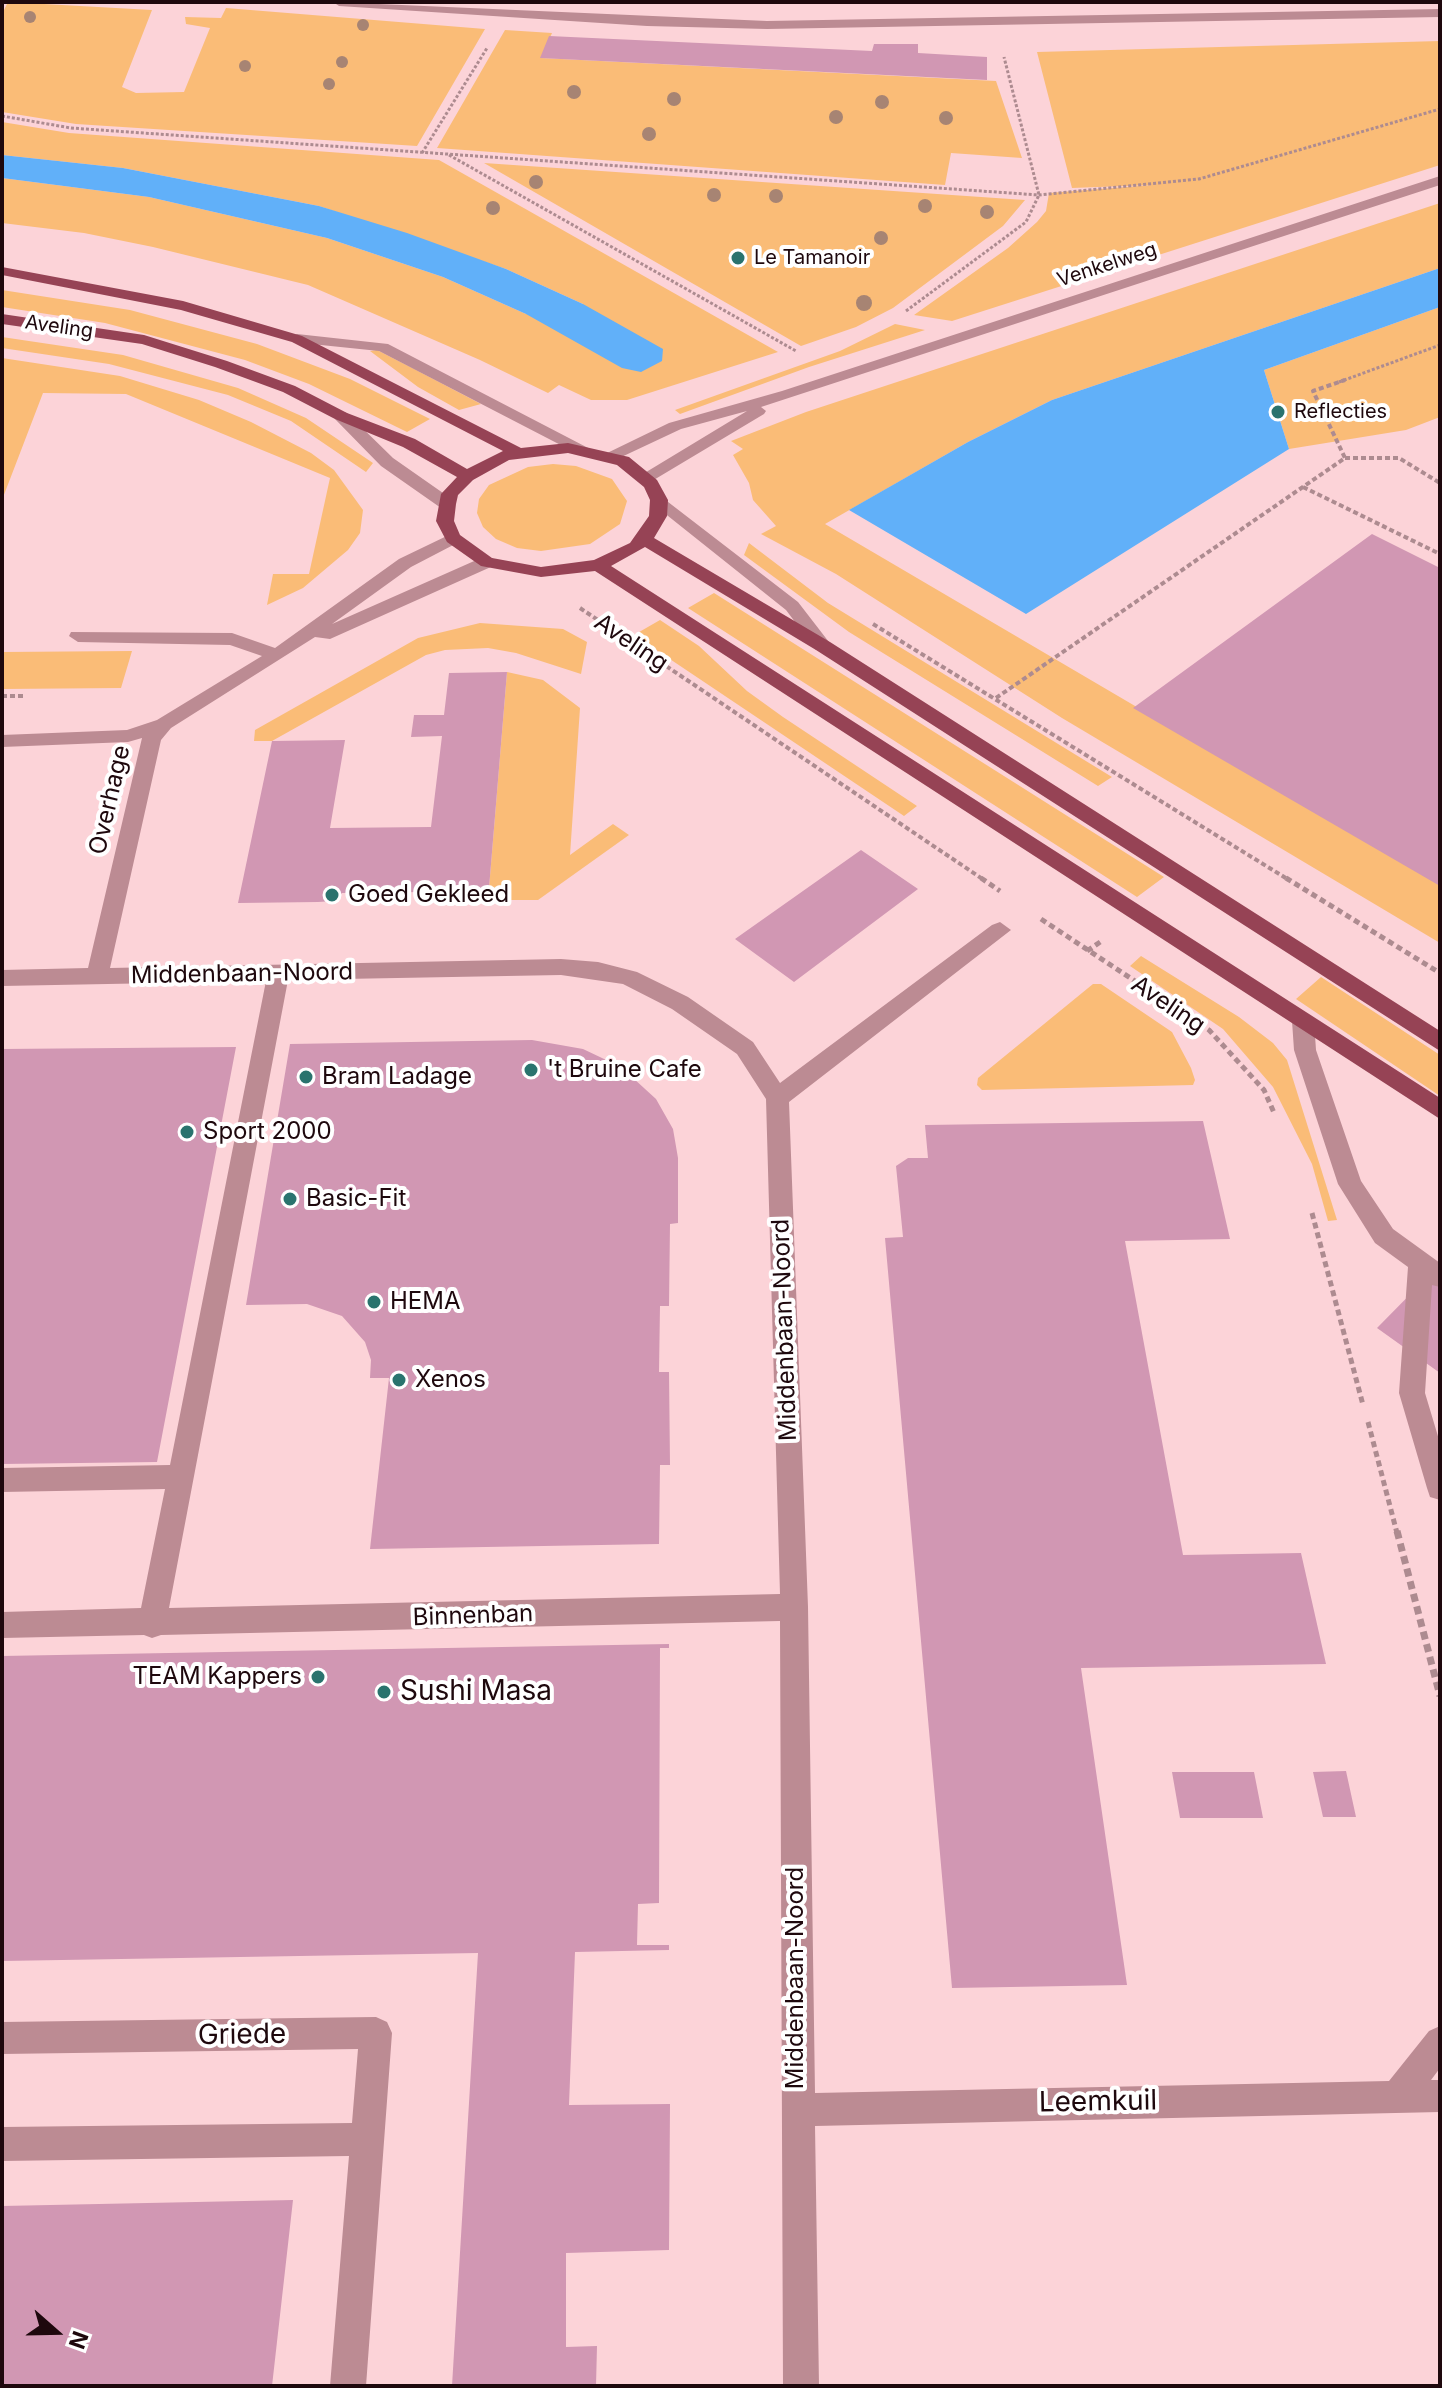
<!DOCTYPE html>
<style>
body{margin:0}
#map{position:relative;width:1442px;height:2388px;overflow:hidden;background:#fcd3d8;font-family:Inter,sans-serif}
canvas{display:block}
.frame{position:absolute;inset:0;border:4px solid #1e080d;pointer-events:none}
.north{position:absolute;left:16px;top:2292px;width:80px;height:80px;-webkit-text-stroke:6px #fff;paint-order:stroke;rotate:110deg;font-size:22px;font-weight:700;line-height:32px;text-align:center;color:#1e080d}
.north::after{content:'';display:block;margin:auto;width:28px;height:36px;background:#1e080d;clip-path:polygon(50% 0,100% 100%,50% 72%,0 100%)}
</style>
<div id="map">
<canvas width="1442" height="2388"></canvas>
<div class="frame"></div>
<div class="north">N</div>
</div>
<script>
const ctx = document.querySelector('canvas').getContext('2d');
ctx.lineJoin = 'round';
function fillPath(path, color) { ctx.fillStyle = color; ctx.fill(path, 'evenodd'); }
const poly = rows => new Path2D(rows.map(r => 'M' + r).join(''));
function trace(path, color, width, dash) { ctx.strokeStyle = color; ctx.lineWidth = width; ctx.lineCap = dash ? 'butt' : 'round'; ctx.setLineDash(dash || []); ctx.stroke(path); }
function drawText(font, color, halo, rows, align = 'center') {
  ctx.font = font + ' Inter,sans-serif'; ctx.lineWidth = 8; ctx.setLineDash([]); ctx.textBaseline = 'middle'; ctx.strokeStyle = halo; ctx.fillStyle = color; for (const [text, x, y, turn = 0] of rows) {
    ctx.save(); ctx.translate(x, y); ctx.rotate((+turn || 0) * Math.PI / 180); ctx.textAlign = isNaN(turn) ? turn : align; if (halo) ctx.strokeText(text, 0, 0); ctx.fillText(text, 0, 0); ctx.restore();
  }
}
const green = poly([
 [8,2,152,10,122,87,136,93,184,92,210,28,186,24,185,17,221,18,226,8,485,29,417,146,76,124,2,112,2,14],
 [505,30,552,33,541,58,996,81,1022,158,951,153,945,185,437,148],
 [1440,41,1440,165,952,321,914,315,1008,248,1037,222,1046,211,1049,193,1152,185,1072,188,1037,52],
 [2,122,69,133,439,160,778,352,627,400,591,400,559,385,548,393,480,360,308,285,153,247,84,233,2,223,2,178,149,197,327,238,443,277,526,314,583,304,506,269,319,206,123,168,2,155],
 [484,163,1025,200,1003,226,893,308,856,327,801,346],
 [1440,203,1440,268,1052,400,968,442,825,524,1440,885,1440,943,1062,718,836,574,761,534,776,526,753,500,749,483,733,455,743,449,731,441,806,412],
 [2,290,130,310,257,344,350,379,430,419,407,432,309,384,245,360,105,323,2,307],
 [1440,307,1440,417,1406,430,1289,449,1264,370],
 [895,324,925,330,809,367,680,414,675,410,840,351],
 [2,337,123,355,238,388,306,418,373,463,366,472,291,421,228,395,109,364,2,348],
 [377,350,416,370,481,404,459,410,418,387,370,351],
 [2,358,120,376,199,400,251,422,311,453,334,470,363,510,360,533,348,550,303,588,267,605,273,574,309,574,330,478,126,394,43,393,2,500],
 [553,464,576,466,612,479,627,501,620,524,590,544,541,551,517,548,496,539,483,527,477,513,479,499,489,485,528,467],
 [749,543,828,603,1112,777,1098,786,849,632,744,555],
 [714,593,1164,877,1137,897,688,608],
 [660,620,699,646,747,691,783,717,917,806,904,816,634,635],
 [480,623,563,629,587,642,581,674,516,653,488,648,445,650,426,655,272,741,254,741,255,730,418,638],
 [132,651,121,688,2,689,2,652],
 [507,672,543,680,580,708,570,855,613,824,629,835,538,900,488,900],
 [1141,956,1239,1017,1273,1043,1287,1060,1337,1220,1328,1221,1312,1164,1273,1087,1223,1029,1130,966],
 [1321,977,1440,1055,1440,1096,1296,999],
 [1093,984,1101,984,1172,1032,1191,1068,1195,1080,1193,1085,982,1090,977,1085,978,1078]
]);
const water = poly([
 [2,155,123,168,319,206,407,233,506,269,583,304,663,349,662,361,641,372,622,368,526,314,443,277,327,238,149,197,2,178],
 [1440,268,1440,307,1264,370,1289,449,1026,614,849,510,968,442,1052,400]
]);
const building = poly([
 [549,36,872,51,874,44,918,44,918,53,987,57,987,80,540,58],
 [1372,534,1440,568,1440,886,1133,708],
 [507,672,488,900,417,901,423,899,423,892,342,893,334,901,318,902,238,903,272,741,345,740,330,828,431,827,442,736,411,737,414,715,444,715,449,673],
 [861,850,918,889,794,982,735,939],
 [532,1040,583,1049,621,1067,656,1099,673,1129,678,1158,678,1223,670,1224,669,1306,660,1306,659,1372,669,1372,670,1465,660,1465,659,1544,370,1549,389,1378,370,1378,371,1360,365,1342,342,1316,307,1304,246,1305,290,1044],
 [236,1047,157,1462,2,1464,2,1049],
 [1203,1121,1230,1239,1125,1241,1183,1555,1301,1553,1326,1664,1081,1668,1127,1985,952,1988,885,1238,903,1237,896,1166,908,1158,928,1158,925,1125],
 [1440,1264,1440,1373,1377,1328],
 [669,1644,669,1648,660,1648,659,1903,638,1904,637,1945,669,1945,669,1950,575,1952,569,2105,670,2104,669,2250,566,2253,566,2347,597,2346,596,2386,452,2386,478,1953,2,1961,2,1656],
 [1346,1771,1356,1817,1323,1817,1313,1772],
 [1172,1772,1254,1772,1263,1818,1180,1818],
 [293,2200,272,2386,2,2386,2,2206]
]);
const pathFar3 = poly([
 [2,116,71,128,1039,195,1199,179,1440,109],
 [422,153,487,48],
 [449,155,796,351],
 [906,311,1026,222,1039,195,1004,57],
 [1339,382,1440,345]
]);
const pathFar2 = poly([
 [1345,458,1399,458,1440,483],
 [1303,487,1440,554],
 [580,608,984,880],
 [873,624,1289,880],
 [2,696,24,696],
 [996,698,1345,458,1313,391,1345,380]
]);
const pathFar1 = poly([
 [981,878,1000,891],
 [1286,878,1440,973],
 [1041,919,1209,1030,1264,1090,1275,1115],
 [1087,951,1103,940],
 [1312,1213,1363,1405],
 [1368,1422,1397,1533]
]);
const path = poly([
 [1397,1531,1440,1696]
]);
const minor = poly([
 [333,2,767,21,1440,9,1440,17,767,29,647,26,339,6,333,2],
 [1440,176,1440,185,761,407,766,411,764,414,652,481,640,481,638,477,747,411,681,429,615,460,609,461,601,456,669,423,782,391,1440,176],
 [297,334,388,344,592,450,590,454,578,454,379,351,292,342,292,336,297,334],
 [341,411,347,413,393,458,453,500,453,508,441,508,381,466,335,419,335,413,341,411],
 [659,495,798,602,832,646,830,650,816,650,786,610,653,504,650,500,659,495],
 [453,533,462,538,459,542,411,567,332,624,481,558,493,558,493,566,330,639,315,637,171,728,161,740,110,968,561,959,598,962,637,972,688,997,753,1042,780,1083,992,925,1000,922,1011,930,789,1102,808,1607,815,2093,1389,2081,1429,2031,1440,2026,1440,2068,1431,2080,1440,2080,1440,2112,815,2126,819,2386,783,2386,780,1621,161,1635,152,1638,144,1635,2,1638,2,1612,141,1608,165,1489,2,1492,2,1468,170,1465,266,981,2,986,2,970,88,968,142,738,128,742,2,747,2,735,127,730,157,720,262,656,230,645,78,642,69,636,71,632,232,633,275,648,399,559,453,533],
 [561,975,623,984,672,1009,737,1054,766,1099,780,1594,169,1608,288,980,561,975],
 [1303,1013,1314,1021,1316,1050,1361,1181,1393,1229,1440,1263,1440,1287,1432,1285,1425,1393,1440,1443,1440,1500,1430,1497,1427,1488,1399,1393,1408,1267,1375,1243,1338,1184,1294,1050,1292,1021,1303,1013],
 [376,2017,387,2022,392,2033,366,2386,330,2386,349,2156,2,2161,2,2127,352,2123,358,2049,2,2054,2,2022,376,2017]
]);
const major = poly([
 [2,267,183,301,302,336,521,448,568,443,629,457,657,480,668,500,667,516,654,538,830,642,1440,1031,1440,1051,816,650,645,547,611,566,1440,1098,1440,1119,595,571,541,577,481,566,447,542,436,521,441,494,457,477,403,447,335,419,283,392,215,367,142,344,2,324,2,314,144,335,227,361,295,386,347,413,415,439,467,469,503,451,292,342,181,310,2,275,2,267],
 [568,453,617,465,644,487,650,500,649,516,630,543,594,560,541,567,492,558,460,535,454,521,456,504,458,495,473,480,509,460,568,453]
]);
const trees = [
 [30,17,6],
 [363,25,6],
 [342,62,6],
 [245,66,6],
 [329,84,6],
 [574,92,7],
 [674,99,7],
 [882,102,7],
 [836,117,7],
 [946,118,7],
 [649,134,7],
 [536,182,7],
 [714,195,7],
 [776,196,7],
 [925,206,7],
 [493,208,7],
 [987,212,7],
 [881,238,7],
 [864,303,8]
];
const markers = [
 [738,258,8,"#2a736e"],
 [1278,412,8,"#2a736e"],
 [332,895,8,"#2a736e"],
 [531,1070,8,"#2a736e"],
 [306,1077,8,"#2a736e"],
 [187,1132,8,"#2a736e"],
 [290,1199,8,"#2a736e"],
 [374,1302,8,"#2a736e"],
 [399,1380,8,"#2a736e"],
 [318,1677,8,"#2a736e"],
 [384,1692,8,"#2a736e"]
];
const farPoinames = [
 ["Le Tamanoir",754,258],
 ["Reflecties",1294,412]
];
const farStreetnames = [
 ["Venkelweg",1107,265,-18],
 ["Aveling",59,327,8]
];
const streetNames = [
 ["Aveling",631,643,34],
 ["Overhage",110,800,-77],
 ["Middenbaan-Noord",242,974,-1],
 ["Aveling",1168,1005,34],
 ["Middenbaan-Noord",785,1330,-92],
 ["Binnenban",473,1616,-2],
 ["Middenbaan-Noord",796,1978,-90]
];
const poiNames = [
 ["Goed Gekleed",348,895],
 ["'t Bruine Cafe",547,1070],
 ["Bram Ladage",322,1077],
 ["Sport 2000",203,1132],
 ["Basic-Fit",306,1199],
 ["HEMA",390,1302],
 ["Xenos",415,1380],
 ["TEAM Kappers",302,1677,"right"]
];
const nearPoinames = [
 ["Sushi Masa",400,1692]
];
const nearStreetnames = [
 ["Griede",242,2035,-1],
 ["Leemkuil",1098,2102,-1]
];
fillPath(green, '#fabc77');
fillPath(water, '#61b0f9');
fillPath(building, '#d197b3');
trace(pathFar3, '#ad8b90', 3, [3, 2]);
trace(pathFar2, '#ad8b90', 4, [5, 3]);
trace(pathFar1, '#ad8b90', 5, [6, 4]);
trace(path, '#ad8b90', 7, [8, 5]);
fillPath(minor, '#bc8b93');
fillPath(major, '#964355');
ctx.fillStyle = '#a78473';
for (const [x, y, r] of trees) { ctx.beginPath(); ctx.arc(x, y, r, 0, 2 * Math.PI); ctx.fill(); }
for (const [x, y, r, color] of markers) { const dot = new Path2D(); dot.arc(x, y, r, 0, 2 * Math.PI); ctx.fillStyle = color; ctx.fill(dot); trace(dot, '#fff', 3); }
drawText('20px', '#1e080d', '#fff', farPoinames, 'left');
drawText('20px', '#1e080d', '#fff', farStreetnames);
drawText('24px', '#1e080d', '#fff', streetNames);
drawText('24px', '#1e080d', '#fff', poiNames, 'left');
drawText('28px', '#1e080d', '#fff', nearPoinames, 'left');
drawText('28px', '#1e080d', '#fff', nearStreetnames);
</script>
